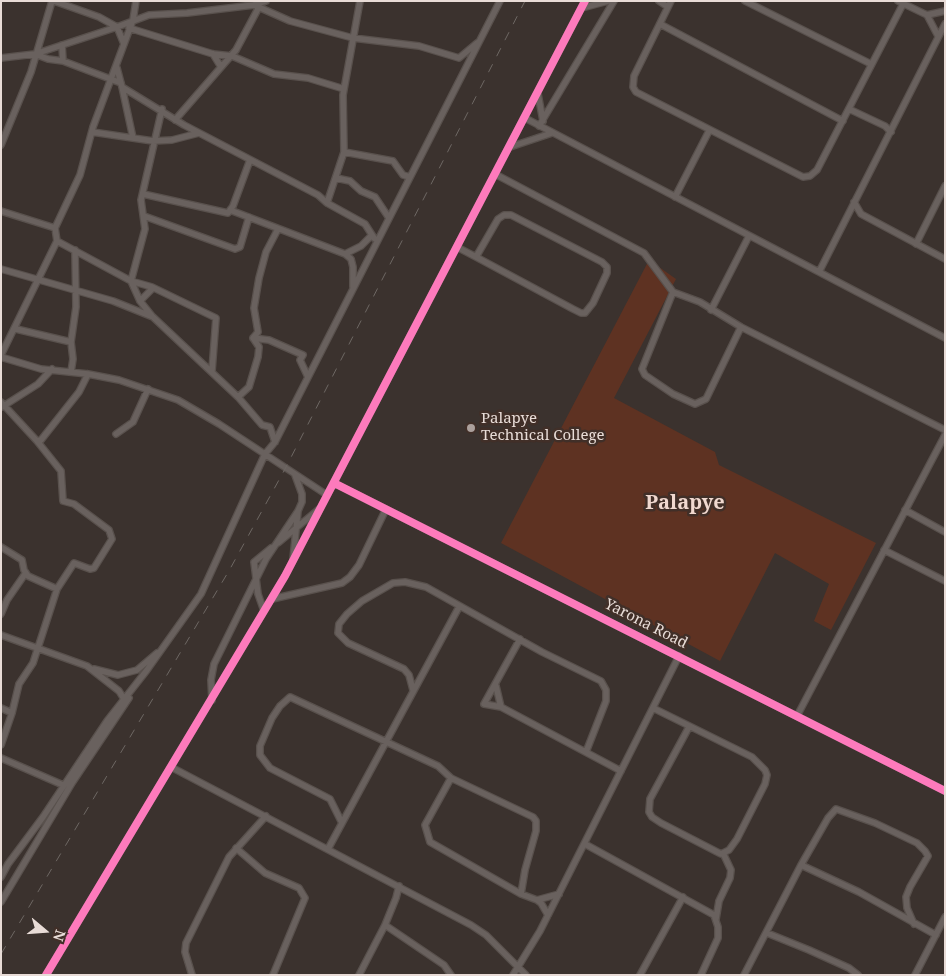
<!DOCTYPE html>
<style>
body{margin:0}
#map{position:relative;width:946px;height:976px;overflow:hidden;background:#3b322e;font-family:"Noto Serif",serif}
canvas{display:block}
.frame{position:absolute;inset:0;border:2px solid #e8dcd7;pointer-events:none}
.north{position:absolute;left:20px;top:906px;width:50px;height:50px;-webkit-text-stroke:4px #412f28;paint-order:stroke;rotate:108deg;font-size:14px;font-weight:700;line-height:20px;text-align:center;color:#e8dcd7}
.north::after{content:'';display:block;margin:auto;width:18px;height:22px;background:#e8dcd7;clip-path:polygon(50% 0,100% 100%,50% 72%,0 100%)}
</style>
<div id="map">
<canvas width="946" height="976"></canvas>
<div class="frame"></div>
<div class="north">N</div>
</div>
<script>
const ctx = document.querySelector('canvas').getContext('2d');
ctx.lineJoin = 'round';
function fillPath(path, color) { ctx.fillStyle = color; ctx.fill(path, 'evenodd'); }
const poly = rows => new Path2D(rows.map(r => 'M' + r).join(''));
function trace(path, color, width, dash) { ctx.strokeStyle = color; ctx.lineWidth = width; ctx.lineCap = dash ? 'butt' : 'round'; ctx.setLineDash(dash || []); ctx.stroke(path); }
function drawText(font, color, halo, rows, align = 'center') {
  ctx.font = font + ' "Noto Serif",serif'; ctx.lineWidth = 5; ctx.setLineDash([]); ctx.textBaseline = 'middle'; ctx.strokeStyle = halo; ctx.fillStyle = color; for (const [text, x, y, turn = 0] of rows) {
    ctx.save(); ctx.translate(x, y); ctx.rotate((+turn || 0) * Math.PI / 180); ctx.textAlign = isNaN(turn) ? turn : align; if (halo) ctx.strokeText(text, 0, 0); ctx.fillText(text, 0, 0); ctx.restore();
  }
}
const green = poly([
 [649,260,676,279,614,398,715,452,719,465,876,543,831,630,814,621,829,584,775,553,720,661,501,543]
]);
const minor = poly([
 [54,1,99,17,117,27,149,15,187,13,254,5,266,1],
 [659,1,668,7],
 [671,1,634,76,633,87,636,92,803,177,810,176,817,170,903,4],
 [745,1,871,64],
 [898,1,927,15,938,36],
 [254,5,290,21,353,38,419,46,459,58,477,43],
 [582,8,608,1],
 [927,15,945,11],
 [660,24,843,121],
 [129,28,213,54,232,56,274,74,308,78,344,89],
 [62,45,63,61],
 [35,54,48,59,63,61,121,83],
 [213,54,221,67],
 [1,58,35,54,117,27,124,44],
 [117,68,122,87,184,125,318,195,327,203,344,152,343,95,360,1],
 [122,87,133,138],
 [538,94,543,121],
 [162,109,141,200,145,229,131,281,152,287,216,318,212,371],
 [849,109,885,126,891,132],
 [525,118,945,338],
 [175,120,236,50,259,7],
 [539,126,614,1],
 [92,132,153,141,172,140,199,133],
 [1,145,31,72,52,1],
 [510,147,552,133],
 [344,152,393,161,403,175,410,177],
 [495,174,644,253,673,292,700,302,741,327,945,430],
 [336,178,350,181,361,191,375,197,389,218],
 [143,194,228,213,233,206,250,160],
 [675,197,709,131],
 [854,202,861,214,945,259],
 [327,203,365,224,374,238],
 [230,210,345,254,361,246,372,235],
 [1,211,55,228,80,175,93,127,133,20,136,1],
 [144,216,235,249,240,247,249,217],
 [55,228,57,241,131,281,140,301,152,316],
 [916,244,945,186],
 [457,247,476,257,573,309,581,313,585,313,593,303,607,273,607,267,602,262,511,215,504,215,498,219,476,257],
 [345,254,351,259,353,267,353,287],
 [1,269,113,301,153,317,238,397,262,425,270,427,275,442],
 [819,272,945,24],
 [673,292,642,369,645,375,673,394,695,404,706,399,741,327],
 [140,301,153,288],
 [711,310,749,236],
 [16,329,71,342],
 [253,338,269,340,303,355,300,360,308,377],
 [1,355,57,241],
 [1,357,41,369,88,374,119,380,178,400,219,424,327,495],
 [71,372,73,359,71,342,76,307,75,250],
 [238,397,249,387,258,357,259,347,253,338,258,332,254,308,259,278,266,252,278,229],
 [1,402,37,441,41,440,79,392,88,374],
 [2,407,38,384,52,369],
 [116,434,133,422,148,389],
 [334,483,945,791],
 [905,510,945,532],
 [278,543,319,509],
 [1,547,22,560,24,570,28,576,57,589],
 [884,550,945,581],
 [293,559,298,511],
 [272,599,342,583,350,577,359,565,386,509],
 [264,611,258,594,254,562,271,548],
 [1,614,7,600,25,574],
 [1,635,87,666,119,691,124,699],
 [94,669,118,675,137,670,157,653],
 [496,686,501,707,621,771],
 [413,690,409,675,404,669,348,643,338,633,339,624,347,614,362,601,393,583,405,582,426,587,542,652,601,681,606,690,606,701,586,752],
 [212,700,211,680,214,664,266,559,298,511,302,502,302,494,295,475],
 [501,707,484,704,520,639],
 [1,708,12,713],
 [653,708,752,757,765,770,767,775,765,784,737,839,729,850,721,854,661,823,652,817,649,812,650,799,689,727],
 [797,716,945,435],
 [1,745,12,713,19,684,33,663,57,589,74,563,90,569,94,568,112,539,109,530,74,504,63,501,61,471,37,441],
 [1,758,63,785],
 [171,767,471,925,486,935,526,975],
 [451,778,425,825,430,842,521,894,537,900,559,894],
 [341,821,330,799,270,768,260,755,260,746,272,718,280,706,290,697,438,766,451,778,533,817,536,821,536,831,525,870,521,894],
 [585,844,714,915,718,927,718,938,701,975],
 [236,848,265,873,299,888,305,898,273,975],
 [328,849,459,607],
 [801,865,859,892,936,935],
 [1,877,8,864,43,817,107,721,147,670,201,594,265,454,275,442,500,1],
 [537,900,541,903,548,915],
 [1,902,72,783,129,698],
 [716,919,719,901,730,878,731,870,723,853],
 [385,925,444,965,451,975],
 [767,933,809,950,849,968,858,975],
 [46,975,285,576,585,1],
 [192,975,185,952,186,943,229,857,266,816],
 [359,975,385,925,396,898,399,886],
 [513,975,540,931,679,656],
 [640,975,683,897],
 [744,975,801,865,828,818,836,809,875,823,917,843,925,851,928,856,910,887,906,897,907,908,914,924],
 [915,975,945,917]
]);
const rail = poly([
 [1,954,230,569,285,469,525,1]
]);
const cycleway = poly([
 [334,483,945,791],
 [46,975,285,576,585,1]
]);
const markers = [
 [471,428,5,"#aba09c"]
];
const poiNames = [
 ["Palapye",481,419],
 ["Technical College",481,436]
];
const streetNames = [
 ["Yarona Road",646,624,27]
];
const districtNames = [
 ["Palapye",685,503]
];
fillPath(green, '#5e3222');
trace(minor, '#59514d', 8);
trace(minor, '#69615e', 5.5);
trace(rail, '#6e6864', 1, [9, 9]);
trace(cycleway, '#fd7abc', 8);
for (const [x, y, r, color] of markers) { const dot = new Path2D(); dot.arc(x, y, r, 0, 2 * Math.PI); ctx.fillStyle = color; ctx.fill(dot); trace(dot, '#412f28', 2); }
drawText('15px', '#e8dcd7', '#412f28', poiNames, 'left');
drawText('15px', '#e8dcd7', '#412f28', streetNames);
drawText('bold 20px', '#f0d8cf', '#412f28', districtNames);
</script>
